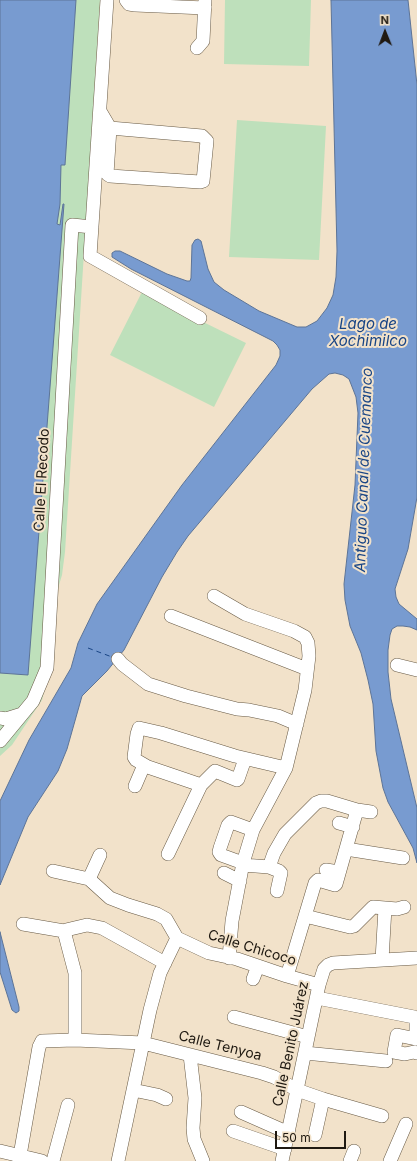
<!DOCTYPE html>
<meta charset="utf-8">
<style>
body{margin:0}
#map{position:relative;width:417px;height:1161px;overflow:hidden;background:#f2e2ca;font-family:Inter,sans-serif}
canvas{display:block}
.north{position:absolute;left:365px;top:12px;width:40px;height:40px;-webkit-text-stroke:3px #f2e2ca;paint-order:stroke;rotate:359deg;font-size:11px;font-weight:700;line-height:16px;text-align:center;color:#1f1911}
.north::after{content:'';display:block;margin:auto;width:14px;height:18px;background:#1f1911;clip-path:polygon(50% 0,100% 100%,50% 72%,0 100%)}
.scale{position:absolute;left:275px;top:1131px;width:71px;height:18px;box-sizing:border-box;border:2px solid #1f1911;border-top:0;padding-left:5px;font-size:12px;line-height:14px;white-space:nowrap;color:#1f1911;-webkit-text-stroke:3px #f2e2ca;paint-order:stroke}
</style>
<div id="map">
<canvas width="417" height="1161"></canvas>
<div class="north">N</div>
<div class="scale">50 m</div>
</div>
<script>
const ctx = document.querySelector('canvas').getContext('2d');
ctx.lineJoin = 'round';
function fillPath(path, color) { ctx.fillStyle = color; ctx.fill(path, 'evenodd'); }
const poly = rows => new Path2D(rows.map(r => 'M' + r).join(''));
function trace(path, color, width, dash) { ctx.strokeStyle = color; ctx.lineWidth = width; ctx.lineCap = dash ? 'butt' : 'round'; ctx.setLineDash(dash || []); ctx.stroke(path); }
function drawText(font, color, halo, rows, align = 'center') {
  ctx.font = font + ' Inter,sans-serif'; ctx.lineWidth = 4; ctx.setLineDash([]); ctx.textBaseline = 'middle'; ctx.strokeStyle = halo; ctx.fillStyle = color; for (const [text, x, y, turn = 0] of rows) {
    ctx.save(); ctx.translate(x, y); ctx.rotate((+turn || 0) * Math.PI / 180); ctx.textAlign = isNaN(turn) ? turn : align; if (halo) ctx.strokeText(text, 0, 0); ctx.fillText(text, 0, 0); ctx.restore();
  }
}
const green = poly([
 [0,0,100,0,65,552,62,575,56,595,48,676,42,700,12,745,0,756],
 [225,0,311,0,309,66,224,64],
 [237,120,326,126,319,260,229,257],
 [142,292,246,343,214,407,110,355]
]);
const water = poly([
 [0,0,76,0,65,165,61,165,60,204,57,224,60,225,63,204,64,204,28,675,0,673,0,0],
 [331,0,408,0,417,85,417,497,408,549,395,589,396,597,399,604,417,619,417,630,410,627,403,626,397,626,392,629,390,635,388,650,388,672,391,699,417,808,417,863,413,848,388,802,383,788,376,751,373,704,368,680,361,653,350,626,345,600,344,584,355,485,358,413,356,397,349,379,343,375,335,373,329,374,312,389,188,536,177,552,162,577,124,650,107,671,82,696,67,749,58,771,28,817,0,885,0,801,29,740,71,668,78,643,97,604,182,485,276,365,280,356,280,350,277,345,273,341,131,269,112,257,112,253,115,251,120,251,167,274,187,281,190,281,191,278,192,245,195,240,198,239,201,241,208,269,214,282,224,290,259,311,297,327,306,327,317,321,327,308,333,295,336,277,337,251,331,0],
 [0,932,19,1007,19,1011,16,1013,12,1010,0,972,0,932]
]);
const ferry = poly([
 [88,648,112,657]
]);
const minor = poly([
 [107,0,90,256,200,318],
 [126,0,129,4,135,5,205,8],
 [197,48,203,41,205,0],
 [100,111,110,128,107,174,110,176,200,182,203,181,207,141,202,136,110,128],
 [214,596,245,614,294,631,305,637,308,643,309,656,305,690,286,768,253,830,243,863,232,921,229,958],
 [171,616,307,669],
 [118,659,122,664,148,684,186,696,237,709,249,710,278,716,297,724],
 [397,665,417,670],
 [0,718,6,719,22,714],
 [0,741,33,701,47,668,72,225,92,227],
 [201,785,148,767,136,760,134,757,137,734,139,728,161,733,235,756,286,768],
 [135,786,144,765],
 [339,823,353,827],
 [346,849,403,858],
 [168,854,201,785,215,771,237,780,238,779,245,759],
 [243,863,221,855,219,852,220,848,228,825,231,822,253,830],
 [243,865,269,867,274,853,285,834,316,803,321,801,327,801,357,810,371,812],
 [269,867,279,871,281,873,277,891],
 [326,870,339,872],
 [53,871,89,879],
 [224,873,240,881],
 [89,879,110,898,128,905,157,914,166,919,177,938],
 [89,879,100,855],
 [305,916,350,927,354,926,373,907,397,909,404,907],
 [23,924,64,931],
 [64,931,66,930,87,925,102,928,165,963],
 [64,931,75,973,75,1040],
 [177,938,209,953,237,959,287,976,319,985],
 [382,960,385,908],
 [287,976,315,883,318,880,335,885,336,884,357,810],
 [253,979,258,966],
 [317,998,414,1017,416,1021,416,1039,397,1035,394,1052,405,1054,414,1052,417,1053],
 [234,1017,308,1037],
 [305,1053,386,1061],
 [190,1055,195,1098,193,1128,194,1139,203,1161],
 [133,1090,157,1095,166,1099],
 [241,1112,284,1131,289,1132],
 [233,1131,285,1149],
 [315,1135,323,1099],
 [0,1151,42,1161],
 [19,1161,39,1047,42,1041,75,1040,143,1043,262,1073,274,1077,297,1090,323,1099,382,1116],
 [53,1161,68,1105],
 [118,1161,150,1010,160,973,177,938],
 [282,1161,319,985,324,969,328,965,333,963,417,958],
 [350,1161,354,1151],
 [390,1161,406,1124]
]);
const streetNames = [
 ["Calle El Recodo",42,480,-87],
 ["Calle Chicoco",252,948,17],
 ["Calle Benito Juárez",291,1044,-78],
 ["Calle Tenyoa",220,1046,14]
];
const waterNames = [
 ["Lago de",368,324],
 ["Xochimilco",368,341],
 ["Antiguo Canal de Cuemanco",364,470,-88]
];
fillPath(green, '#bee0bb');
fillPath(water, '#789bd0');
trace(water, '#5d7497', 1);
trace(ferry, '#194585', 1, [5, 4]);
trace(minor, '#685a45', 14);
trace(minor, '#fff', 13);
drawText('14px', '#1f1911', '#f2e2ca', streetNames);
drawText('italic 15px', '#194585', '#f2e2ca', waterNames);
</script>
